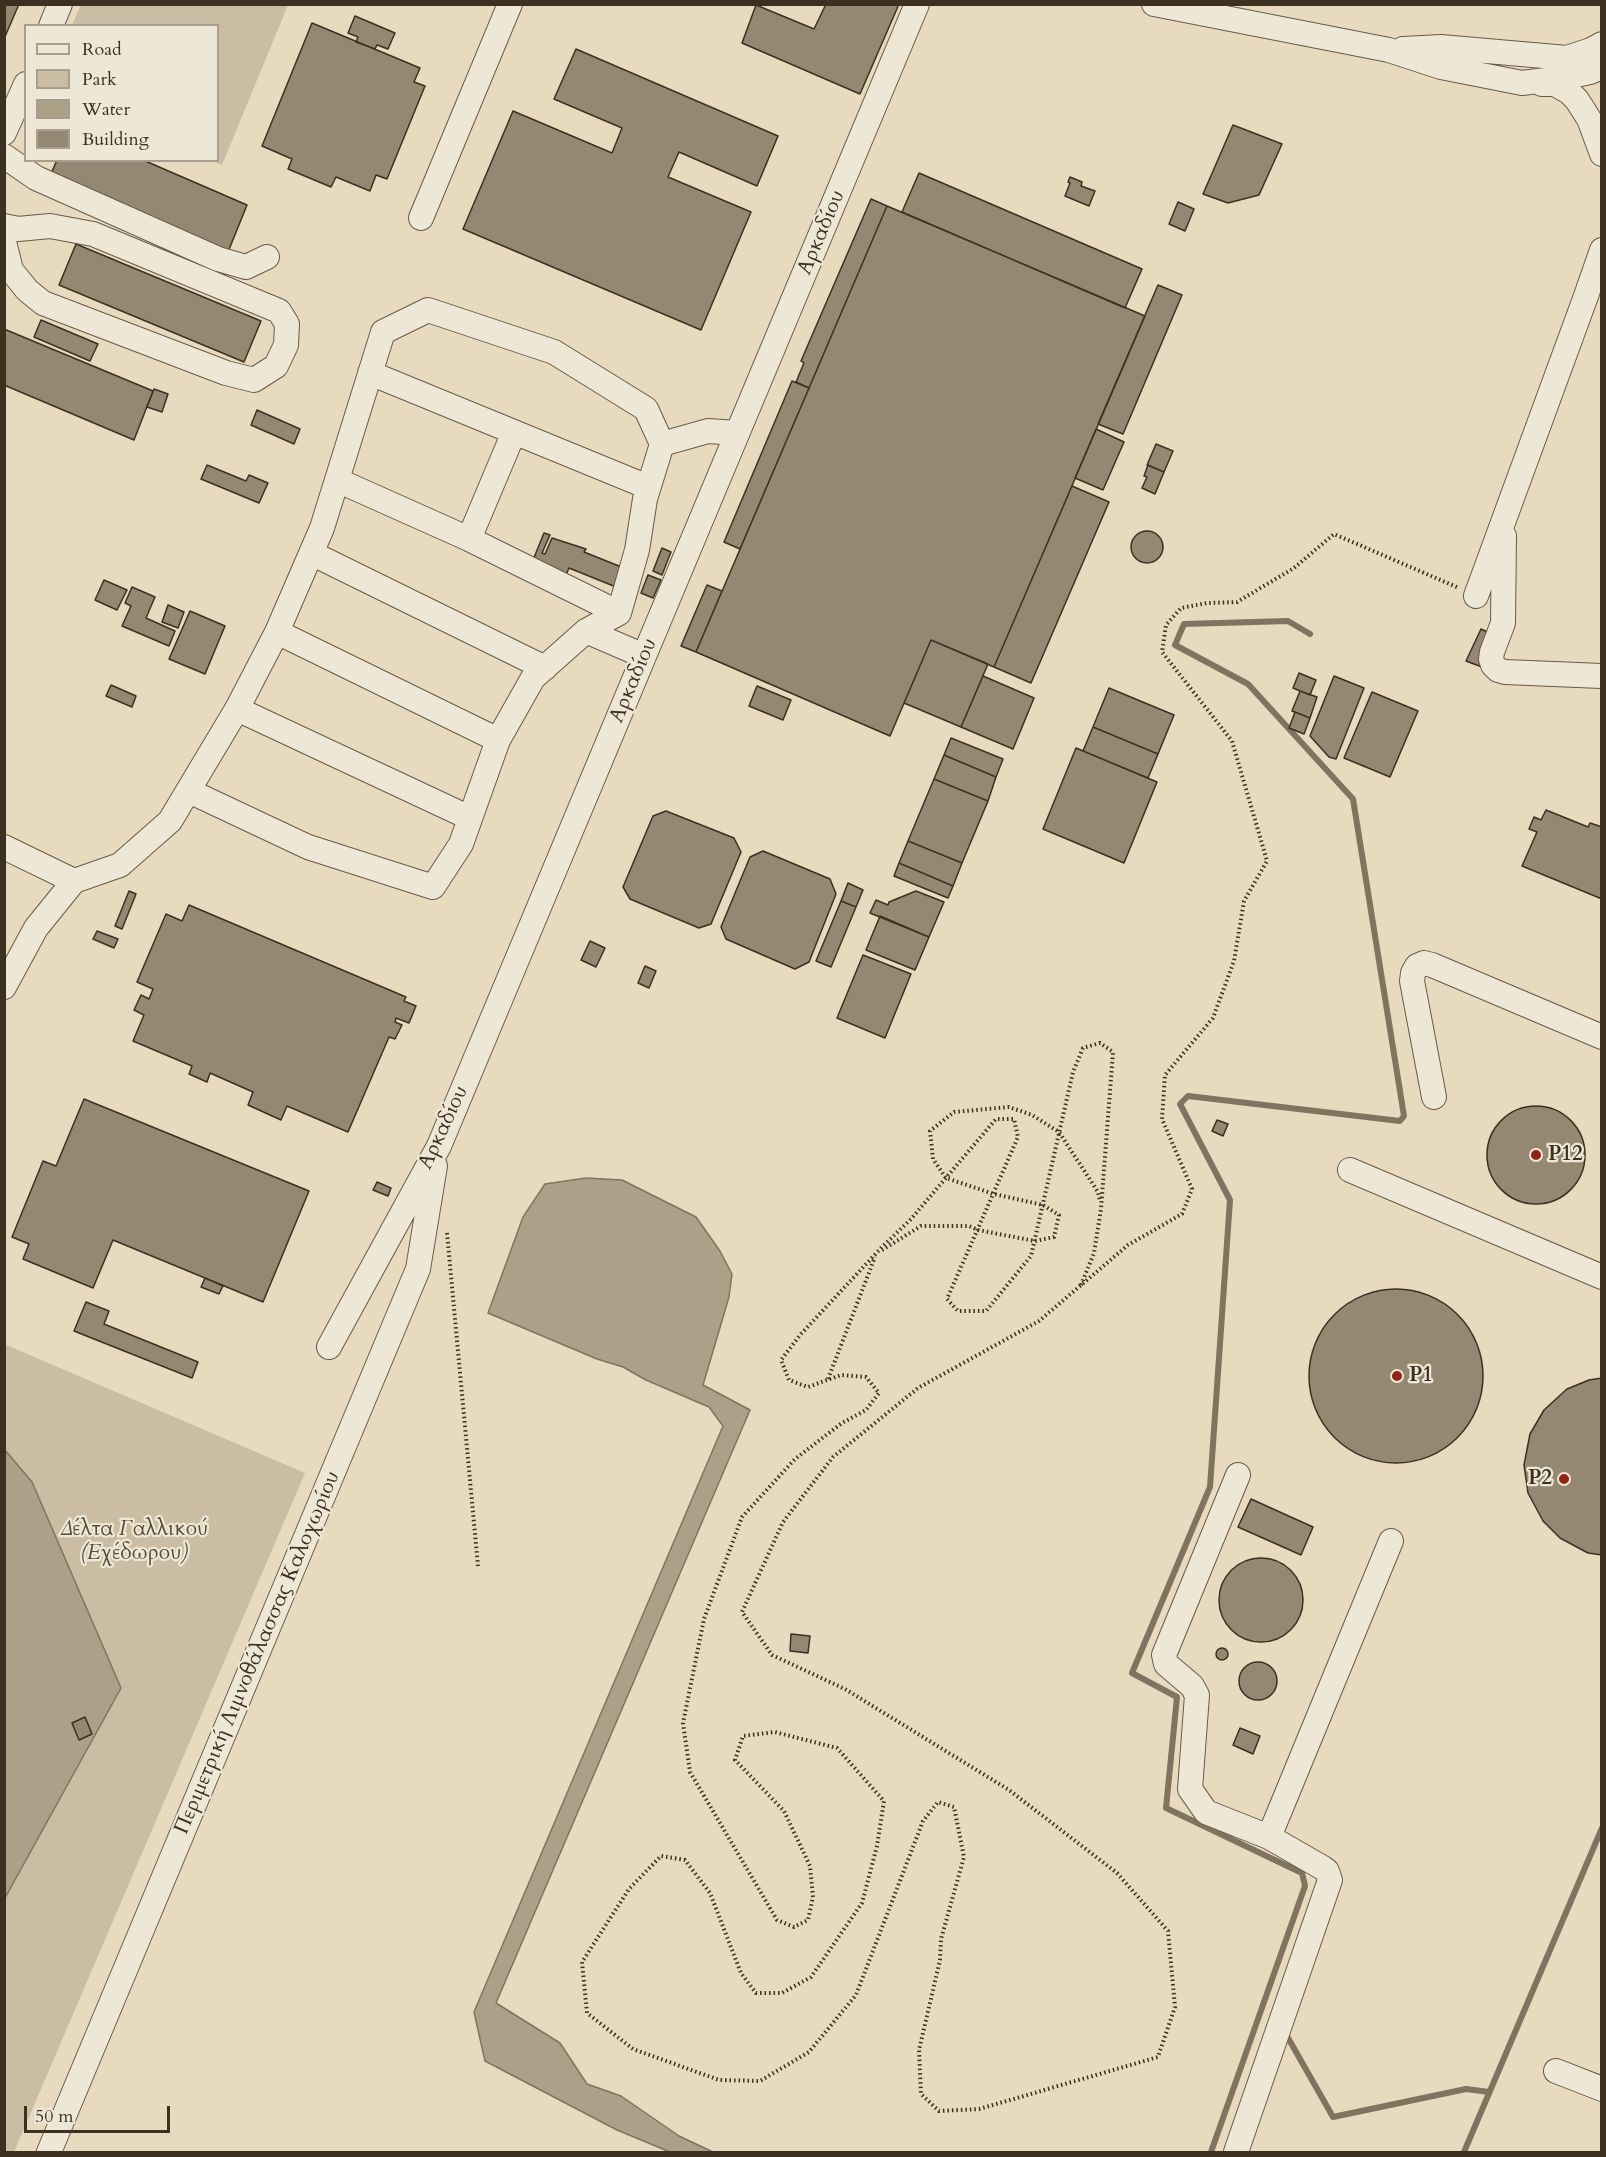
<!DOCTYPE html>
<meta charset="utf-8">
<style>
body{margin:0}
#map{position:relative;width:1606px;height:2157px;overflow:hidden;background:#e7dabe;font-family:Cardo,serif}
canvas{display:block}
.frame{position:absolute;inset:0;border:6px solid #3c3021;pointer-events:none}
.legend{position:absolute;left:24px;top:24px;width:195px;height:138px;box-sizing:border-box;background:#efe7d5;border:2px solid #a79e8d;margin:0;padding:8px 10px;list-style:none;font-size:18px;color:#3c3021}
.legend li{display:flex;align-items:center;gap:12px;height:30px}
.legend b{width:30px;border:2px solid #a79e8d}
.scale{position:absolute;left:24px;top:2106px;width:146px;height:27px;box-sizing:border-box;border:3px solid #3c3021;border-top:0;padding-left:8px;font-size:18px;line-height:21px;white-space:nowrap;color:#3c3021;-webkit-text-stroke:4px #efe7d5;paint-order:stroke}
</style>
<div id="map">
<canvas width="1606" height="2157"></canvas>
<div class="frame"></div>
<ul class="legend">
<li><b style="height:8px;background:#efe7d5"></b>Road</li>
<li><b style="height:16px;background:#cabda3"></b>Park</li>
<li><b style="height:16px;background:#ada089"></b>Water</li>
<li><b style="height:16px;background:#958873"></b>Building</li>
</ul>
<div class="scale">50 m</div>
</div>
<script>
const ctx = document.querySelector('canvas').getContext('2d');
ctx.lineJoin = 'round';
function fillPath(path, color) { ctx.fillStyle = color; ctx.fill(path, 'evenodd'); }
const poly = rows => new Path2D(rows.map(r => 'M' + r).join(''));
function trace(path, color, width, dash) { ctx.strokeStyle = color; ctx.lineWidth = width; ctx.lineCap = dash ? 'butt' : 'round'; ctx.setLineDash(dash || []); ctx.stroke(path); }
function drawText(font, color, halo, rows, align = 'center') {
  ctx.font = font + ' Cardo,serif'; ctx.lineWidth = 4.5; ctx.setLineDash([]); ctx.textBaseline = 'middle'; ctx.strokeStyle = halo; ctx.fillStyle = color; for (const [text, x, y, turn = 0] of rows) {
    ctx.save(); ctx.translate(x, y); ctx.rotate((+turn || 0) * Math.PI / 180); ctx.textAlign = isNaN(turn) ? turn : align; if (halo) ctx.strokeText(text, 0, 0); ctx.fillText(text, 0, 0); ctx.restore();
  }
}
const green = poly([
 [81,5,288,5,222,165,212,161,218,160,218,26,72,25],
 [4,1344,305,1473,14,2152,4,2152]
]);
const water = poly([
 [586,1178,622,1180,696,1217,720,1251,732,1274,729,1297,703,1385,750,1410,496,2003,560,2043,587,2084,621,2096,679,2136,713,2152,670,2152,617,2130,485,2061,474,2012,723,1426,709,1407,646,1380,623,1367,597,1359,488,1313,523,1217,545,1184,586,1178],
 [5,1450,32,1482,121,1688,5,1898,5,1450]
]);
const stream = poly([
 [1287,2036,1333,2117,1466,2089,1489,2092],
 [1211,2152,1305,1886,1302,1873,1166,1808,1177,1697,1132,1673,1210,1487,1230,1200,1180,1104,1188,1096,1400,1121,1404,1116,1353,799,1248,684,1175,645,1184,624,1288,621,1310,634],
 [1464,2152,1602,1828]
]);
const building = poly([
 [4,4,19,4,4,39,4,4],
 [826,4,899,4,860,94,742,43,756,5,814,29,826,4],
 [355,16,395,33,388,49,377,45,375,49,356,42,358,37,348,33,355,16],
 [312,23,420,68,414,82,425,86,387,179,376,175,370,191,336,177,331,187,288,169,292,159,262,146,312,23],
 [576,49,778,136,757,186,679,152,668,177,751,212,701,330,463,229,513,111,612,153,622,128,554,99,576,49],
 [1233,125,1282,144,1259,195,1228,203,1203,194,1233,125],
 [57,160,143,160,247,205,228,252,50,176,57,160],
 [919,173,1142,269,1125,308,902,212,919,173],
 [1070,177,1082,182,1081,186,1095,191,1089,206,1065,196,1070,183,1068,182,1070,177],
 [871,199,887,206,809,388,796,382,804,363,801,361,871,199],
 [1178,202,1194,209,1185,231,1169,224,1178,202],
 [887,206,1145,316,994,667,931,640,890,736,696,652,887,206],
 [76,244,261,321,244,362,59,285,76,244],
 [1158,285,1182,295,1123,434,1098,424,1158,285],
 [41,320,98,344,90,361,34,337,41,320],
 [4,329,153,391,134,440,4,385,4,329],
 [792,381,809,388,740,549,724,542,792,381],
 [154,389,168,394,162,412,147,407,154,389],
 [257,410,300,429,294,444,251,425,257,410],
 [1096,429,1124,442,1103,490,1075,478,1096,429],
 [1156,444,1173,451,1164,472,1147,465,1156,444],
 [207,465,246,481,249,475,268,483,259,503,201,479,207,465],
 [1148,465,1164,472,1155,494,1142,488,1147,477,1144,476,1148,465],
 [1072,486,1109,502,1031,683,994,667,1072,486],
 '1131 547a16 16 0 1 1 32 0a16 16 0 1 1-32 0Z',
 [544,533,550,535,542,553,545,554,552,538,586,549,584,552,624,568,616,587,569,568,566,575,531,565,544,533],
 [662,548,671,552,662,575,653,571,662,548],
 [648,575,661,580,653,598,641,593,648,575],
 [104,580,127,590,117,610,95,600,104,580],
 [707,585,722,591,696,652,681,646,707,585],
 [132,587,155,597,146,618,175,631,169,646,122,626,131,606,125,603,132,587],
 [168,605,184,612,178,628,162,622,168,605],
 [190,611,225,626,205,674,169,659,190,611],
 [1481,629,1492,634,1482,667,1466,661,1481,629],
 [931,640,988,664,961,727,904,703,931,640],
 [1299,673,1316,680,1310,695,1293,688,1299,673],
 [983,676,1034,698,1013,749,961,727,983,676],
 [1334,676,1364,688,1336,759,1329,757,1310,736,1334,676],
 [111,685,136,696,132,707,106,696,111,685],
 [757,686,791,700,783,720,749,706,757,686],
 [1109,688,1174,715,1158,754,1093,727,1109,688],
 [1300,691,1317,697,1310,718,1292,711,1300,691],
 [1372,692,1418,711,1390,777,1344,758,1372,692],
 [1295,712,1310,718,1304,734,1289,728,1295,712],
 [1093,727,1158,754,1148,778,1083,751,1093,727],
 [951,738,1003,759,996,777,944,755,951,738],
 [1076,748,1157,782,1124,863,1043,829,1076,748],
 [944,755,996,777,988,801,934,779,944,755],
 [934,779,988,801,962,863,908,841,934,779],
 [1546,810,1588,827,1590,823,1602,827,1602,899,1522,866,1537,832,1529,829,1534,817,1541,820,1546,810],
 [666,811,734,838,741,852,711,924,699,928,630,899,623,887,653,816,666,811],
 [908,841,962,863,953,886,899,863,908,841],
 [763,851,830,879,836,894,809,962,795,969,726,939,721,927,750,857,763,851],
 [899,863,953,886,948,898,894,876,899,863],
 [848,883,863,890,856,907,841,901,848,883],
 [129,891,136,894,122,929,115,926,129,891],
 [916,891,944,902,929,937,870,913,876,900,888,905,889,902,916,891],
 [841,901,856,907,831,967,816,961,841,901],
 [189,905,406,997,404,1001,416,1006,409,1023,396,1018,395,1022,402,1025,395,1039,389,1037,348,1132,287,1106,281,1120,248,1105,253,1092,210,1073,207,1082,189,1074,192,1066,133,1041,144,1015,134,1010,141,995,149,999,153,989,137,982,166,914,182,921,189,905],
 [880,916,929,937,915,970,866,950,880,916],
 [97,931,118,939,114,948,93,939,97,931],
 [590,941,605,948,596,967,581,960,590,941],
 [863,955,911,974,885,1038,837,1018,863,955],
 [645,966,656,971,649,988,638,983,645,966],
 [84,1099,309,1191,263,1302,113,1240,93,1288,23,1259,29,1244,12,1237,43,1161,56,1166,84,1099],
 '1487 1155a49 49 0 1 1 98 0a49 49 0 1 1-98 0Z',
 [1217,1120,1228,1124,1223,1136,1212,1131,1217,1120],
 [377,1182,391,1188,388,1196,373,1190,377,1182],
 [205,1278,223,1286,219,1294,201,1287,205,1278],
 '1309 1376a87 87 0 1 1 174 0a87 87 0 1 1-174 0Z',
 [86,1302,109,1311,104,1324,198,1362,192,1378,74,1331,86,1302],
 [1602,1378,1602,1555,1588,1553,1560,1538,1543,1521,1528,1493,1524,1465,1530,1434,1544,1410,1567,1389,1589,1380,1602,1378],
 [1251,1499,1313,1527,1301,1555,1238,1527,1251,1499],
 '1219 1600a42 42 0 1 1 84 0a42 42 0 1 1-84 0Z',
 [791,1634,810,1636,808,1653,790,1651,791,1634],
 '1216 1654a6 6 0 1 1 12 0a6 6 0 1 1-12 0Z',
 '1239 1681a19 19 0 1 1 38 0a19 19 0 1 1-38 0Z',
 [85,1717,92,1734,79,1740,72,1723,85,1717],
 [1240,1728,1260,1736,1253,1754,1233,1745,1240,1728]
]);
const path = poly([
 [447,1233,478,1566],
 [882,1250,921,1226,969,1226,978,1230,1035,1241,1054,1237,1059,1215,1043,1205,994,1194,946,1178,933,1159,930,1131,954,1112,1009,1107,1032,1115,1059,1132,1098,1192,1100,1202],
 [1081,1285,1094,1253,1101,1209,1113,1052,1100,1043,1083,1048,1073,1072,1031,1256,986,1311,958,1311,947,1299,1018,1137,1014,1119,996,1119,911,1219,882,1247,801,1334,781,1360,789,1380,808,1387,841,1375,866,1377,879,1393,866,1410,842,1423,795,1459,742,1517,704,1619,683,1723,690,1772,777,1920,794,1927,808,1920,813,1897,810,1866,784,1811,735,1760,743,1736,775,1732,837,1748,884,1801,877,1846,862,1903,811,1977,782,1993,756,1993,741,1973,710,1893,685,1860,661,1856,629,1889,582,1962,587,2013,633,2049,719,2080,760,2081,809,2052,856,1995,923,1821,938,1802,954,1807,964,1857,941,1939,940,1960,919,2050,921,2094,939,2111,979,2109,1158,2057,1175,2007,1168,1931,1117,1873,1009,1790,845,1689,772,1655,742,1612,783,1522,833,1457,918,1388,1039,1321,1128,1245,1182,1214,1192,1189,1162,1119,1165,1075,1213,1018,1234,961,1244,901,1267,861,1232,741,1162,652,1166,625,1181,608,1207,603,1237,602,1294,568,1334,534,1459,588],
 [828,1379,875,1257]
]);
const minor = poly([
 [1154,4,1389,50,1441,67,1522,83,1562,78,1590,72,1602,67],
 [51,26,60,4],
 [1403,49,1441,47,1567,58,1591,50,1602,44],
 [1542,84,1555,84,1569,92,1577,100,1589,119,1602,154],
 [4,133,26,84],
 [4,156,36,178,218,259,246,267,267,257],
 [421,218,510,4],
 [4,226,18,229,50,226,93,234,279,311,287,324,286,345,276,366,254,380,226,373,43,303,27,290,11,270,4,242],
 [370,373,648,487],
 [662,444,708,431,737,433],
 [337,480,469,539,619,613],
 [1504,536,1503,623,1492,652,1491,659,1493,665,1498,670,1505,672,1602,676],
 [469,539,514,432],
 [311,553,545,668],
 [1476,596,1586,296,1602,250],
 [586,631,644,656],
 [277,632,498,740],
 [237,709,470,818],
 [4,847,74,881],
 [4,987,36,928,74,881,120,865,170,821,237,709,277,632,322,528,383,332,428,310,554,352,646,409,662,444,645,499,637,550,619,613,586,631,533,678,498,740,461,844,433,887,308,847,189,791],
 [1434,1097,1412,981,1413,973,1417,966,1424,963,1432,965,1602,1037],
 [1350,1170,1602,1277],
 [329,1347,439,1146,917,4],
 [1269,1837,1391,1541],
 [1556,2071,1602,2089],
 [49,2152,418,1269,435,1166],
 [1236,2152,1330,1880,1327,1871,1323,1868,1269,1837,1206,1812,1190,1789,1197,1695,1192,1686,1166,1664,1164,1655,1238,1475]
]);
const markers = [
 [1536,1155,6,"#8f2418"],
 [1397,1376,6,"#8f2418"],
 [1564,1479,6,"#8f2418"]
];
const streetNames = [
 ["Αρκαδίου",822,233,-67],
 ["Αρκαδίου",634,681,-67],
 ["Αρκαδίου",444,1128,-65],
 ["Περιμετρική Λιμνοθάλασσας Καλοχωρίου",258,1653,-67]
];
const poiNames = [
 ["P12",1548,1155],
 ["P1",1409,1376],
 ["P2",1552,1479,"right"]
];
const parkNames = [
 ["Δέλτα Γαλλικού",134,1530],
 ["(Εχέδωρου)",134,1554]
];
fillPath(green, '#cabda3');
fillPath(water, '#ada089');
trace(water, '#80735f', 1.5);
trace(stream, '#80735f', 6);
fillPath(building, '#958873');
trace(building, '#3c3021', 1.5);
trace(minor, '#675a48', 26);
trace(path, '#3c3021', 4, [1.5, 3]);
trace(minor, '#efe7d5', 24);
for (const [x, y, r, color] of markers) { const dot = new Path2D(); dot.arc(x, y, r, 0, 2 * Math.PI); ctx.fillStyle = color; ctx.fill(dot); trace(dot, '#efe7d5', 2); }
drawText('21px', '#3c3021', '#efe7d5', streetNames);
drawText('bold 21px', '#3c3021', '#efe7d5', poiNames, 'left');
drawText('italic 21px', '#584c3b', '#efe7d5', parkNames);
</script>
